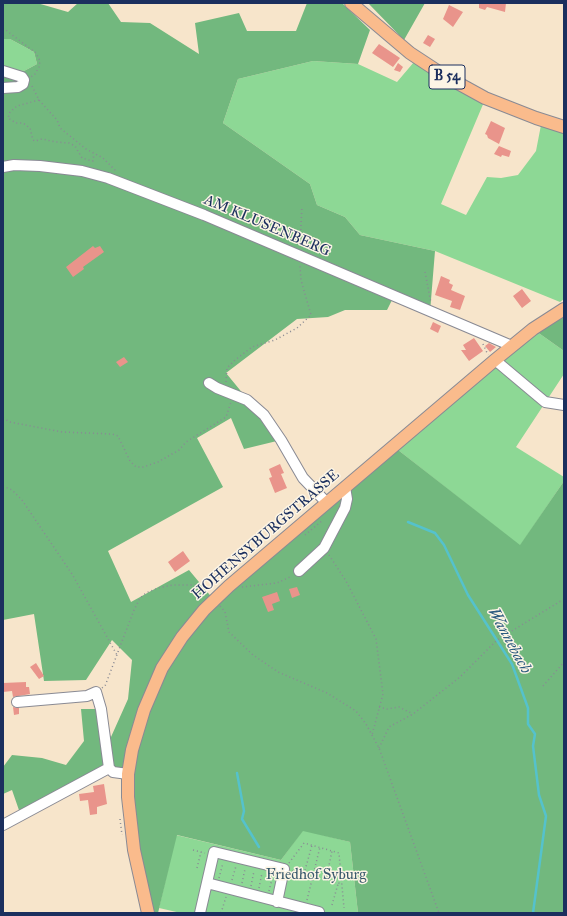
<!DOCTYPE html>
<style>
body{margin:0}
#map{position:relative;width:567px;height:916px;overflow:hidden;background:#f7e5cb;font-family:"IM FELL Great Primer",serif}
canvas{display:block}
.frame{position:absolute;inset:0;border:4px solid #1b2f5e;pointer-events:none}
</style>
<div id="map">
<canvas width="567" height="916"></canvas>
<div class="frame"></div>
</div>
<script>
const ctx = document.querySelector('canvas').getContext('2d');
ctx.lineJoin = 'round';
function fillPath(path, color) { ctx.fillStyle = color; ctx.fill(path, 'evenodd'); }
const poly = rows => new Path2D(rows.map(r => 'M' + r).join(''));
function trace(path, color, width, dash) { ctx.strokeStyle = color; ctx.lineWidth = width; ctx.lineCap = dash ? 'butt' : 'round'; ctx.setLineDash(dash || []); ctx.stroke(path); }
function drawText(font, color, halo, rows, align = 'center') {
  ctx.font = font + ' "IM FELL Great Primer",serif'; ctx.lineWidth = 3; ctx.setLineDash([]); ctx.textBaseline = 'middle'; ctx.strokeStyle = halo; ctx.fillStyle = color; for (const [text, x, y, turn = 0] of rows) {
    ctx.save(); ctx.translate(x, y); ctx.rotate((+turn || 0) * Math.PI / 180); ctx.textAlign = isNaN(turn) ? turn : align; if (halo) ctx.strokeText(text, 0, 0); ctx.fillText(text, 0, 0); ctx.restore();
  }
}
const green = poly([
 [3,39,10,39,34,52,37,64,24,71,3,68],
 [313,61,358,64,397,82,414,62,484,102,441,204,466,215,487,177,501,178,518,175,536,151,541,125,564,132,564,299,560,302,435,251,360,235,345,217,317,205,310,184,223,123,238,79],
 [533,329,564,351,564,374,516,447,564,477,564,481,520,546,393,446],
 [303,830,350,842,358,913,181,913,159,908,176,835,281,860]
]);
const forest = poly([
 [3,3,37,3,68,12,78,3,108,3,121,22,150,23,199,54,195,23,239,13,247,31,296,31,307,3,342,3,370,30,358,64,313,61,238,79,223,123,310,184,317,205,345,217,360,235,435,251,430,312,394,296,387,310,345,310,328,317,297,319,226,373,281,440,244,449,231,418,197,438,223,487,108,551,131,602,189,570,214,600,393,446,520,545,564,481,564,913,358,913,350,842,303,831,281,860,177,835,158,913,148,913,128,774,108,768,21,816,12,790,3,794,3,767,12,755,42,758,66,765,84,741,81,709,96,709,111,737,128,699,132,660,112,640,86,680,44,681,34,614,3,620,3,68,24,71,37,64,34,52,10,39,3,39],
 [368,3,425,3,404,40],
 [564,309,564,351,533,329]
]);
const stream = poly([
 [408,522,435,533,444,545,468,595,512,664,528,708,528,724,535,734,533,746,539,795,546,816,533,913],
 [237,773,244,811,242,819,259,847]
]);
const building = poly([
 [479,3,506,3,505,12,487,7,485,10,479,8],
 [449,5,463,12,453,27,443,19],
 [428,35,435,39,430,47,423,43],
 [379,44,400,58,393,67,372,53],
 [398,63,403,67,400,72,394,70],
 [491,121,505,128,499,144,488,138,487,135,485,134],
 [499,146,511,151,509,157,502,155,501,157,494,154],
 [93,246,95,248,100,246,104,252,83,267,84,269,73,277,66,267],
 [441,276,450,280,449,283,453,285,451,290,465,296,460,310,450,307,452,301,435,295],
 [522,289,531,301,522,308,513,296],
 [433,322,441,326,438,333,430,329],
 [474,338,483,351,469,361,461,350,466,350,463,345],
 [489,343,496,347,490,352,485,346],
 [124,357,128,362,120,367,116,362],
 [280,464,284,473,281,474,287,488,275,493,269,478,272,477,269,469],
 [183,551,190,561,175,572,168,562],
 [297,587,300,595,292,598,289,589],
 [277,592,280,601,272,604,274,610,268,612,262,597],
 [36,663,44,676,39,679,30,667],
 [26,682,26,687,29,687,30,694,13,697,12,691,3,692,3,683],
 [13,707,19,708,19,714,14,715],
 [104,784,107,804,97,807,97,814,90,815,88,800,80,801,79,794,94,792,93,786]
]);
const path = poly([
 [3,28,36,53,40,61,39,67,35,74,31,77],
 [32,86,39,100,57,120,60,128,86,149,103,158,116,171],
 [39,100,17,106,10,112,8,118,16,123,23,123,30,128,33,140,35,141,42,139,56,142,69,143,75,146,82,158,92,161,93,161,94,154],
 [300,246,302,206],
 [425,272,431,303],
 [483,344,488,355],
 [226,382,227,368,235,360,252,347,275,340,297,328,311,315,301,280,300,266],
 [3,418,10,422,62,432,112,434,118,436,130,461,136,467,143,467,158,462,179,450,186,442,226,417,231,402],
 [3,486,12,490,22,500,72,574,117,655],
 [305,535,323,520],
 [329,555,346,581,376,639,383,694,372,735],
 [242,587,277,583,292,576],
 [220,606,225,612,229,632,253,655,278,672,327,693,356,711,366,724,379,748,439,913],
 [543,686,564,662],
 [102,688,105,686,134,610,140,598,146,593,158,588,173,585,194,585,212,589],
 [379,707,387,709,399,707,413,714],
 [379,748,389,727,413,714,460,677,497,640,564,599],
 [120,819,122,835],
 [193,850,205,853],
 [289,863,304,843,339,853,344,908],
 [197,868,201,852],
 [292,871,342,884],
 [304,874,312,845],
 [219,878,223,863],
 [232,880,236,866],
 [326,880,332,851],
 [242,883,245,869],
 [251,886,254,871],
 [259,888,262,873],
 [269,891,273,875],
 [307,900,320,847],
 [332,905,338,884],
 [221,913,226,897]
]);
const minor = poly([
 [3,71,22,77,24,80,23,84,18,87,3,88],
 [3,167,14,165,40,166,82,171,108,178,204,215,512,346],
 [495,360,545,402,564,405],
 [209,383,217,388,247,400,264,415,281,440,303,478,326,502],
 [299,571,324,548,345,508,347,499,345,487],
 [17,702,87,696,96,692,101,709,109,768],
 [3,825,109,768,113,772,128,774],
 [207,883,319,912],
 [200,913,214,852,284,869,277,902]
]);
const major = poly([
 [351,3,410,53,445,76,485,98,536,118,564,127],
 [148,913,134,850,128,797,128,774,132,750,144,710,162,668,182,637,204,610,229,586,495,360,533,329,564,309]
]);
const shields = [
 [447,77,36]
];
const shieldNames = [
 ["B 54",447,77]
];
const streetNames = [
 ["AM KLUSENBERG",267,226,23],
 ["HOHENSYBURGSTRASSE",266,535,-41]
];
const parkNames = [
 ["Friedhof Syburg",316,875]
];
const waterNames = [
 ["Wannebach",509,641,61]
];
fillPath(green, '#8dd895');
fillPath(forest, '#72b87e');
trace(stream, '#55c2cc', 2.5);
fillPath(building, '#e9948b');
trace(minor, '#898a94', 12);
trace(major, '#898a94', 14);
trace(path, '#898a94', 1.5, [1, 3]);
trace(minor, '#fff', 10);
trace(major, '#fabb8c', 12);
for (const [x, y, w] of shields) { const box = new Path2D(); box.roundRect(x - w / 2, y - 12, w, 24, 3); ctx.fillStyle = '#fcf5e5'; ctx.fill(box); trace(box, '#1b2f5e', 1); }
drawText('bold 14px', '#1b2f5e', null, shieldNames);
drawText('15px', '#1b2f5e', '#fcf5e5', streetNames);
drawText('15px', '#38596c', '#fcf5e5', parkNames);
drawText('italic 16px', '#2c5b7f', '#fcf5e5', waterNames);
</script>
